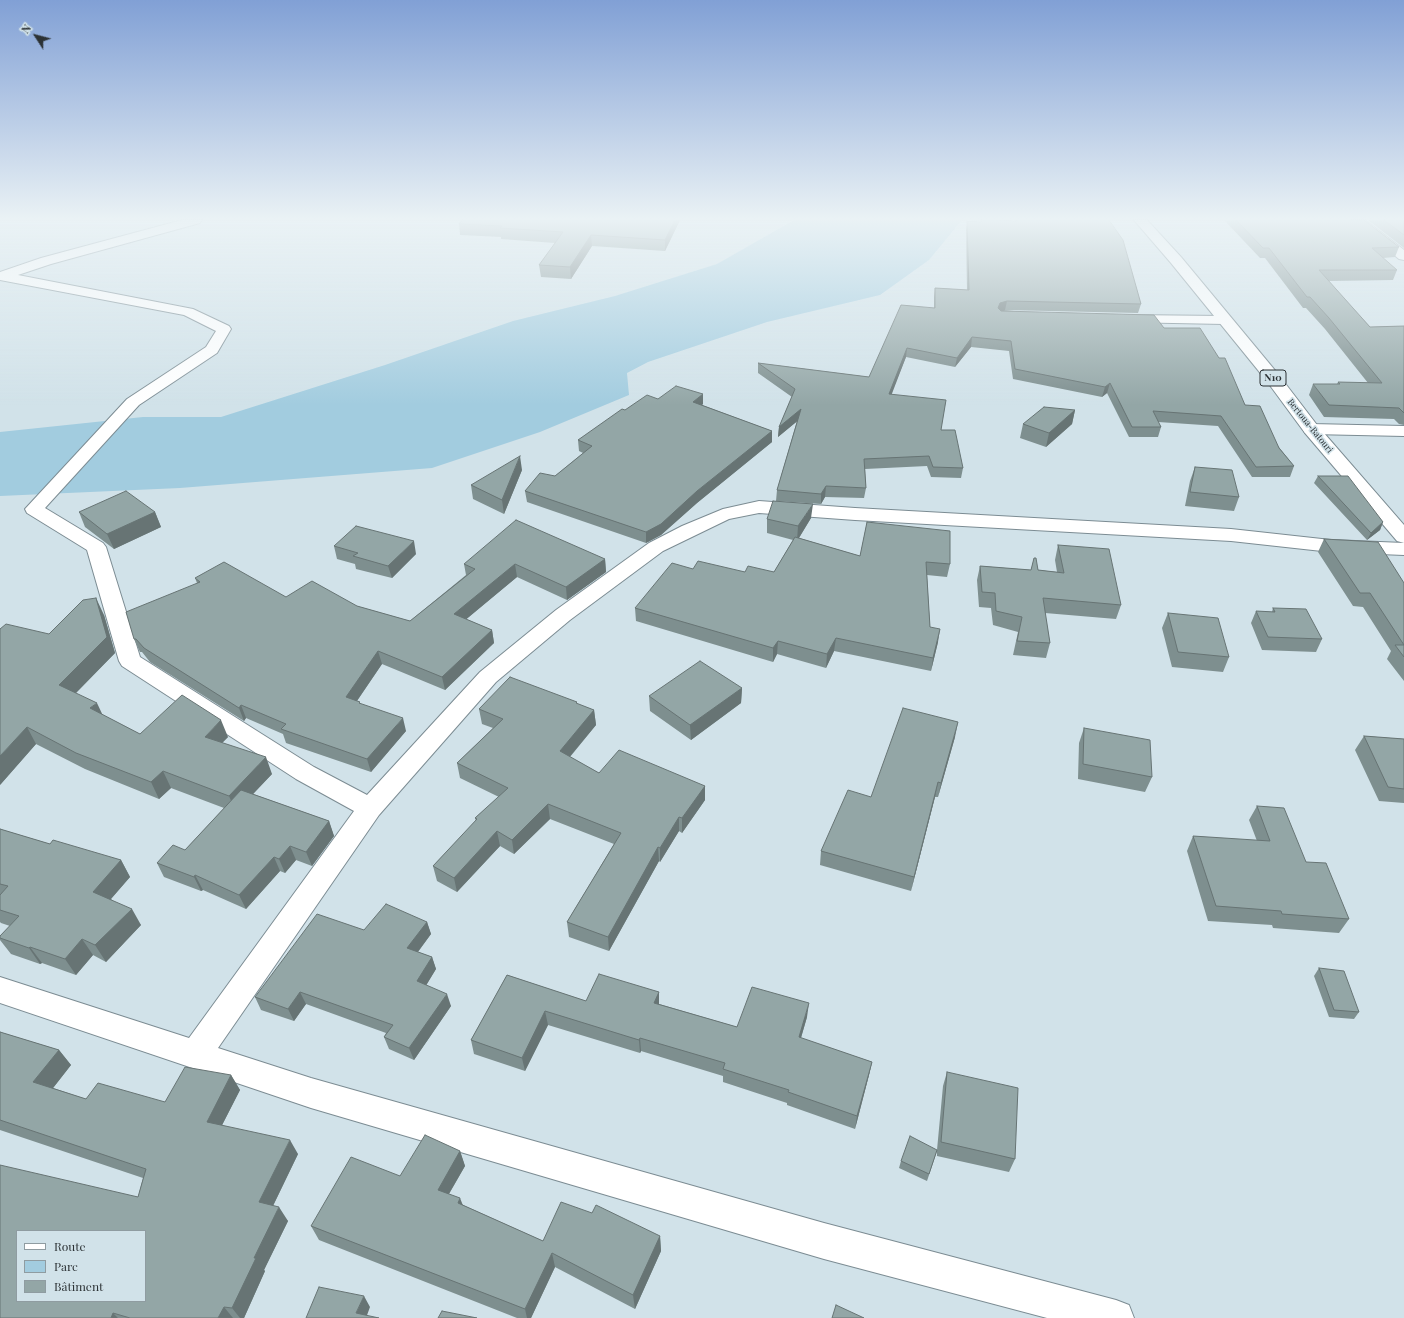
<!DOCTYPE html>
<meta charset="utf-8">
<style>
body{margin:0}
#map{position:relative;width:1404px;height:1318px;overflow:hidden;background:#d1e2e9;font-family:"Playfair Display",serif}
canvas{display:block}
.legend{position:absolute;left:16px;top:1230px;width:130px;height:72px;box-sizing:border-box;background:#d1e2e9;border:1px solid #8f9ca1;margin:0;padding:5px 7px;list-style:none;font-size:12px;color:#2c3235}
.legend li{display:flex;align-items:center;gap:8px;height:20px}
.legend b{width:20px;border:1px solid #8f9ca1}
.north{position:absolute;left:16px;top:16px;width:40px;height:40px;-webkit-text-stroke:3px #d1e2e9;paint-order:stroke;rotate:306deg;font-size:11px;font-weight:700;line-height:16px;text-align:center;color:#2c3235}
.north::after{content:'';display:block;margin:auto;width:14px;height:18px;background:#2c3235;clip-path:polygon(50% 0,100% 100%,50% 72%,0 100%)}
</style>
<div id="map">
<canvas width="1404" height="1318"></canvas>
<ul class="legend">
<li><b style="height:5px;background:#fff"></b>Route</li>
<li><b style="height:11px;background:#a2ccdf"></b>Parc</li>
<li><b style="height:11px;background:#93a6a6"></b>Bâtiment</li>
</ul>
<div class="north">N</div>
</div>
<script>
const ctx = document.querySelector('canvas').getContext('2d');
ctx.lineJoin = 'round';
function fillPath(path, color) { ctx.fillStyle = color; ctx.fill(path, 'evenodd'); }
const poly = rows => new Path2D(rows.map(r => 'M' + r).join(''));
function trace(path, color, width, dash) { ctx.strokeStyle = color; ctx.lineWidth = width; ctx.lineCap = dash ? 'butt' : 'round'; ctx.setLineDash(dash || []); ctx.stroke(path); }
function drawText(font, color, halo, rows, align = 'center') {
  ctx.font = font + ' "Playfair Display",serif'; ctx.lineWidth = 3; ctx.setLineDash([]); ctx.textBaseline = 'middle'; ctx.strokeStyle = halo; ctx.fillStyle = color; for (const [text, x, y, turn = 0] of rows) {
    ctx.save(); ctx.translate(x, y); ctx.rotate((+turn || 0) * Math.PI / 180); ctx.textAlign = isNaN(turn) ? turn : align; if (halo) ctx.strokeText(text, 0, 0); ctx.fillText(text, 0, 0); ctx.restore();
  }
}
const green = poly([
 [794,220,962,220,929,260,880,295,767,322,648,362,627,373,629,395,540,432,432,468,180,488,0,496,0,432,143,417,221,417,385,365,513,321,615,296,717,264]
]);
const minor = poly([
 [182,220,202,220,200,223,51,264,18,275,193,309,229,326,231,329,217,353,139,405,45,508,103,543,106,547,140,657,314,767,367,795,480,672,556,610,649,543,682,526,723,509,759,501,855,508,1231,529,1331,540,1404,543,1404,555,1331,552,1231,541,855,520,759,513,729,519,663,551,570,620,496,682,379,815,218,1048,311,1078,824,1223,1116,1300,1129,1305,1134,1318,1047,1318,824,1259,311,1108,0,1003,0,977,189,1038,354,811,296,779,122,666,119,661,87,550,27,513,25,509,127,399,206,347,216,331,184,315,0,280,0,272,41,258,182,220],
 [1351,220,1365,220,1404,250,1404,260,1399,259,1351,220],
 [1127,315,1224,316,1229,317,1231,320,1229,323,1224,324,1122,322,1120,319,1122,316,1127,315],
 [1311,424,1404,426,1404,436,1311,434,1305,433,1303,429,1305,425,1311,424]
]);
const highway = poly([
 [1134,220,1147,220,1181,257,1278,374,1317,425,1404,525,1404,543,1397,541,1305,433,1266,380,1171,263,1134,220]
]);
const wall = poly([
 [462,220,680,220,665,251,592,246,571,279,541,277,539,265,555,243,501,239,501,237,460,235,459,224],
 [981,220,1014,221,1014,220,1109,220,1141,304,1138,313,1005,310,1164,328,1245,405,1294,466,1290,477,1252,477,1218,426,1158,422,1161,427,1158,437,1129,437,1107,393,1102,397,1013,379,1009,351,971,347,955,367,906,357,891,394,941,430,963,468,961,478,931,477,927,466,865,469,866,488,864,498,825,497,821,504,776,501,777,490,797,421,778,437,779,427,792,397,758,373,758,363,869,377,934,308,934,297,935,288,967,290,966,229,967,221,981,222],
 [1224,220,1364,220,1399,247,1395,257,1383,258,1397,270,1393,280,1328,281,1370,327,1404,326,1404,425,1399,424,1394,419,1324,417,1309,395,1313,384,1337,384,1338,382,1368,383,1325,329,1306,308,1303,308,1265,258,1260,258],
 [1368,220,1404,220,1404,248],
 [703,394,703,404,702,405,772,431,772,442,697,503,661,535,646,543,527,502,525,491,555,476,583,453,579,451,578,440,625,410,658,399],
 [1075,410,1072,424,1046,447,1020,438,1023,424],
 [1195,467,1239,497,1234,511,1185,506,1190,481],
 [522,470,504,514,473,499,471,485],
 [1318,476,1383,522,1380,530,1367,540,1314,483],
 [79,512,155,512,161,527,114,549,85,527],
 [811,518,799,538,860,556,867,522,950,564,947,577,927,575,930,627,938,642,931,671,834,651,826,668,777,654,773,662,636,621,635,608,693,569,745,572,774,572,793,540,767,533,767,519],
 [1324,539,1404,583,1404,681,1387,659,1391,651,1363,607,1353,606,1318,552],
 [1058,545,1121,605,1116,619,1045,613,1050,643,1046,658,1013,655,1018,632,993,625,991,608,979,607,977,580,980,566,1031,570,1034,558,1038,570,1057,572,1055,560],
 [334,546,416,554,392,578,356,569,355,564,337,559],
 [605,559,606,572,567,600,517,577,466,619,492,630,494,643,445,690,382,664,357,701,361,704,406,731,371,772,286,743,283,734,246,718,244,721,150,662,142,652,140,652,134,639,197,583,195,578,286,597,357,606,410,621,466,575,464,564],
 [1273,608,1322,639,1316,652,1262,650,1251,623,1256,611,1272,612],
 [1168,613,1229,657,1223,672,1172,667,1162,628],
 [104,615,115,653,76,693,103,715,140,734,228,737,222,743,272,774,253,794,329,821,334,836,312,866,296,860,285,873,280,871,246,909,203,890,201,891,164,877,157,863,185,850,224,808,171,788,159,799,85,769,36,744,0,785,49,634],
 [742,688,741,703,691,740,650,711,649,696],
 [577,704,594,710,596,725,570,757,599,773,705,786,705,800,682,833,679,831,660,862,659,861,609,951,569,937,567,922,614,844,550,819,514,854,500,846,457,892,437,881,433,866,476,821,475,818,499,797,460,778,457,763,493,728,482,724,479,709],
 [1084,728,1152,777,1145,792,1078,779,1079,743],
 [1364,736,1404,739,1404,803,1379,801,1355,750],
 [955,737,938,797,935,797,911,891,820,865,821,851,871,797],
 [1257,806,1306,862,1349,919,1339,933,1273,928,1272,925,1208,921,1187,851,1193,836,1257,841,1249,820],
 [0,829,50,844,121,860,130,877,111,899,141,925,106,962,93,955,76,975,42,963,40,964,11,954,0,940,0,936,10,926,1,923,0,922],
 [427,922,431,934,418,952,432,957,436,969,426,985,451,1006,414,1060,389,1049,384,1037,386,1033,306,1004,294,1021,261,1010,255,997,364,930],
 [1319,968,1359,1012,1354,1019,1329,1017,1314,976],
 [507,975,586,1001,659,992,659,1004,737,1027,807,1017,801,1038,872,1062,869,1075,855,1129,787,1105,787,1103,723,1082,723,1076,641,1051,640,1053,548,1025,525,1071,474,1054,471,1040],
 [0,1032,59,1050,71,1065,53,1088,86,1099,165,1102,231,1075,240,1090,222,1125,298,1154,273,1206,288,1221,264,1270,265,1271,244,1318,0,1318,138,1197,143,1178,0,1130],
 [947,1072,1015,1159,1009,1172,937,1156,937,1151,927,1181,899,1168,901,1161,937,1150,943,1086],
 [460,1151,465,1166,449,1194,463,1205,543,1241,660,1236,661,1251,635,1309,555,1267,531,1318,517,1318,319,1240,311,1226,400,1176]
]);
const shadedWall = poly([
 [675,220,680,220,665,251,665,240],
 [591,235,592,246,571,279,570,267],
 [1007,301,1005,310,997,317,998,308,1000,303],
 [972,337,971,347,955,367,957,358],
 [907,348,906,357,888,404,889,394],
 [1110,383,1107,393,1102,397,1105,387],
 [703,394,703,404,693,412,693,402],
 [801,409,800,419,778,437,779,427],
 [1075,410,1072,424,1046,447,1049,433],
 [772,431,772,442,697,503,661,535,646,543,646,532],
 [520,456,522,470,504,514,502,500],
 [826,486,825,497,821,504,821,494],
 [813,504,811,518,797,541,798,526],
 [155,512,161,527,114,549,107,534],
 [1383,522,1380,530,1367,540,1371,533],
 [414,541,416,554,392,578,388,566],
 [605,559,606,572,567,600,566,587],
 [515,564,517,577,457,627,454,614],
 [96,598,104,615,115,653,68,701,59,685],
 [940,629,938,642,931,671,933,658],
 [492,630,494,643,445,690,442,677],
 [836,638,834,651,826,668,827,654],
 [778,641,777,654,773,662,773,648],
 [378,651,382,664,350,711,346,697],
 [742,688,741,703,691,740,690,725],
 [97,703,105,720,90,708],
 [241,705,246,718,244,721,239,708],
 [594,710,596,725,562,766,560,751],
 [403,718,406,731,371,772,367,759],
 [221,720,228,737,212,753,205,737],
 [958,722,955,737,938,797,941,783],
 [27,727,36,744,0,785,0,756],
 [266,757,272,774,236,812,229,796],
 [163,771,171,788,159,799,151,782],
 [938,782,935,797,911,891,914,877],
 [705,786,705,800,682,833,682,818],
 [548,804,550,819,514,854,512,840],
 [679,817,679,831,660,862,660,848],
 [329,821,334,836,312,866,306,852],
 [497,831,500,846,457,892,454,878],
 [290,846,296,860,285,873,279,859],
 [658,847,659,861,609,951,608,937],
 [274,857,280,871,246,909,239,895],
 [121,860,130,877,103,908,93,892],
 [195,875,203,890,201,891,194,877],
 [132,909,141,925,106,962,95,945],
 [427,922,431,934,411,961,407,948],
 [82,939,93,955,76,975,65,959],
 [30,947,42,963,40,964,29,948],
 [432,957,436,969,421,994,417,981],
 [300,992,306,1004,294,1021,288,1009],
 [659,992,659,1006,654,1003],
 [447,994,451,1006,414,1060,409,1048],
 [809,1003,807,1017,797,1051,799,1037],
 [545,1011,548,1025,525,1071,522,1058],
 [640,1038,641,1051,640,1053,639,1040],
 [59,1050,71,1065,46,1097,33,1082],
 [872,1062,869,1075,855,1129,857,1116],
 [231,1075,240,1090,216,1137,207,1122],
 [290,1140,298,1154,268,1216,259,1202],
 [460,1151,465,1166,443,1204,438,1190],
 [460,1198,466,1213,458,1203],
 [279,1207,288,1221,264,1270,265,1271,244,1318,240,1318,232,1308,254,1258],
 [660,1236,661,1251,635,1309,633,1295],
 [552,1253,555,1267,531,1318,527,1318,525,1309],
 [364,1296,370,1307,366,1318,356,1313],
 [224,1307,233,1318,218,1318],
 [113,1313,118,1318,111,1318]
]);
const building = poly([
 [462,220,675,220,665,240,591,235,570,267,539,265,563,232,500,228,502,226,459,224,462,220],
 [981,220,997,220,1016,221,1016,220,1109,220,1123,240,1141,304,1007,301,1000,303,998,308,1001,311,1154,315,1164,328,1200,328,1219,358,1225,358,1245,405,1260,406,1279,448,1294,466,1256,467,1221,416,1153,411,1161,427,1132,427,1110,383,1105,387,1015,369,1011,341,972,337,957,358,907,348,889,394,946,400,941,430,955,430,963,468,933,467,929,456,864,459,866,488,826,486,821,494,777,490,801,409,779,427,795,389,758,363,869,377,901,305,935,308,935,288,969,290,967,221,981,222,981,220],
 [1236,220,1364,220,1399,247,1372,248,1397,270,1319,270,1370,327,1404,326,1404,413,1399,408,1329,405,1313,384,1340,384,1338,382,1382,383,1329,318,1310,297,1307,297,1269,248,1263,248,1236,220],
 [1384,220,1404,220,1404,235,1384,220],
 [676,386,703,394,693,402,772,431,697,491,661,524,646,532,525,491,540,473,555,476,592,446,578,440,622,409,625,410,647,395,658,399,676,386],
 [1044,407,1075,410,1049,433,1023,424,1044,407],
 [520,456,502,500,471,485,520,456],
 [1195,467,1232,470,1239,497,1190,492,1195,467],
 [1318,476,1348,476,1383,522,1371,533,1318,476],
 [126,491,155,512,107,534,79,512,126,491],
 [773,501,813,504,798,526,767,519,773,501],
 [516,520,605,559,566,587,515,564,454,614,492,630,442,677,378,651,346,697,360,702,359,703,403,718,367,759,281,729,286,724,241,705,239,708,144,648,136,639,134,639,126,612,200,582,195,578,224,562,286,597,312,581,357,606,410,621,475,569,464,564,516,520],
 [867,522,950,531,950,564,926,562,930,627,940,629,933,658,836,638,827,654,778,641,773,648,635,608,672,563,693,569,698,561,745,572,748,566,774,572,795,537,860,556,867,522],
 [356,526,414,541,388,566,353,556,358,553,334,546,356,526],
 [1324,539,1378,542,1404,583,1404,657,1395,645,1404,645,1370,593,1360,593,1324,539],
 [1058,545,1109,549,1121,605,1043,598,1050,643,1017,641,1022,617,996,611,995,593,982,592,980,566,1031,570,1034,558,1036,558,1038,570,1064,573,1058,545],
 [96,598,107,637,59,685,97,703,90,708,140,734,182,695,221,720,205,737,266,757,229,796,163,771,151,782,76,753,27,727,0,756,0,629,6,624,49,634,83,600,96,598],
 [1273,608,1306,609,1322,639,1268,637,1256,611,1275,612,1273,608],
 [1168,613,1218,618,1229,657,1178,652,1168,613],
 [700,661,742,688,690,725,649,696,700,661],
 [510,677,577,702,576,703,594,710,560,751,599,773,619,750,705,786,682,818,679,817,660,848,658,847,608,937,567,922,621,833,548,804,512,840,497,831,454,878,433,866,477,819,475,818,508,788,457,763,503,719,479,709,510,677],
 [903,708,958,722,941,783,938,782,914,877,821,851,848,790,871,797,903,708],
 [1084,728,1150,740,1152,777,1083,764,1084,728],
 [1364,736,1404,739,1404,789,1388,787,1364,736],
 [241,790,329,821,306,852,290,846,279,859,274,857,239,895,195,875,194,877,157,863,173,845,185,850,241,790],
 [1257,806,1284,808,1306,862,1326,863,1349,919,1282,914,1281,911,1216,906,1193,836,1270,841,1257,806],
 [0,829,50,844,53,840,121,860,93,892,132,909,95,945,82,939,65,959,30,947,29,948,0,938,0,936,19,916,0,910,0,895,8,886,0,884,0,829],
 [386,904,427,922,407,948,432,957,417,981,447,994,409,1048,384,1037,393,1025,300,992,288,1009,255,997,317,914,364,930,386,904],
 [1319,968,1344,971,1359,1012,1334,1010,1319,968],
 [599,974,659,992,654,1003,737,1027,752,987,809,1003,799,1037,872,1062,857,1116,788,1092,789,1090,723,1069,725,1063,640,1038,639,1040,545,1011,522,1058,471,1040,507,975,586,1001,599,974],
 [0,1032,59,1050,33,1082,86,1099,98,1083,165,1102,185,1067,231,1075,207,1122,290,1140,259,1202,279,1207,254,1258,256,1258,232,1308,224,1307,218,1318,130,1318,113,1313,111,1318,0,1318,0,1165,138,1197,146,1169,0,1120,0,1032],
 [17,1231,145,1231,145,1301,17,1301,17,1231],
 [947,1072,1018,1088,1015,1159,941,1142,947,1072],
 [425,1135,460,1151,438,1190,460,1198,458,1203,543,1241,561,1202,592,1213,596,1205,660,1236,633,1295,552,1253,525,1309,311,1226,351,1157,400,1176,425,1135],
 [910,1136,937,1150,929,1174,901,1161,910,1136],
 [319,1287,364,1296,356,1313,379,1318,306,1318,319,1287],
 [836,1305,864,1318,832,1318,836,1305],
 [442,1311,477,1318,438,1318,442,1311]
]);
const farStreetnames = [
 ["Bertoua-Batouri",1310,426,51]
];
const shields = [
 [1273,378,26]
];
const shieldNames = [
 ["N10",1273,378]
];
fillPath(green, '#a2ccdf');
trace(minor, '#7c8c93', 2);
trace(highway, '#7c8c93', 2);
fillPath(minor, '#fff');
fillPath(highway, '#fff');
fillPath(wall, '#7e8f8f');
fillPath(shadedWall, '#677474');
fillPath(building, '#93a6a6');
trace(building, '#677474', 1);
const sky = ctx.createLinearGradient(0, 0, 0, 405);
sky.addColorStop(0, '#81a0d5');
sky.addColorStop(0.54, '#eaf2f5');
sky.addColorStop(1, '#eaf2f500');
ctx.fillStyle = sky;
ctx.fillRect(0, 0, 1404, 405);
drawText('9px', '#2c3235', '#d1e2e9', farStreetnames);
for (const [x, y, w] of shields) { const box = new Path2D(); box.roundRect(x - w / 2, y - 8, w, 16, 3); ctx.fillStyle = '#d1e2e9'; ctx.fill(box); trace(box, '#2c3235', 1); }
drawText('bold 10px', '#2c3235', null, shieldNames);
</script>
